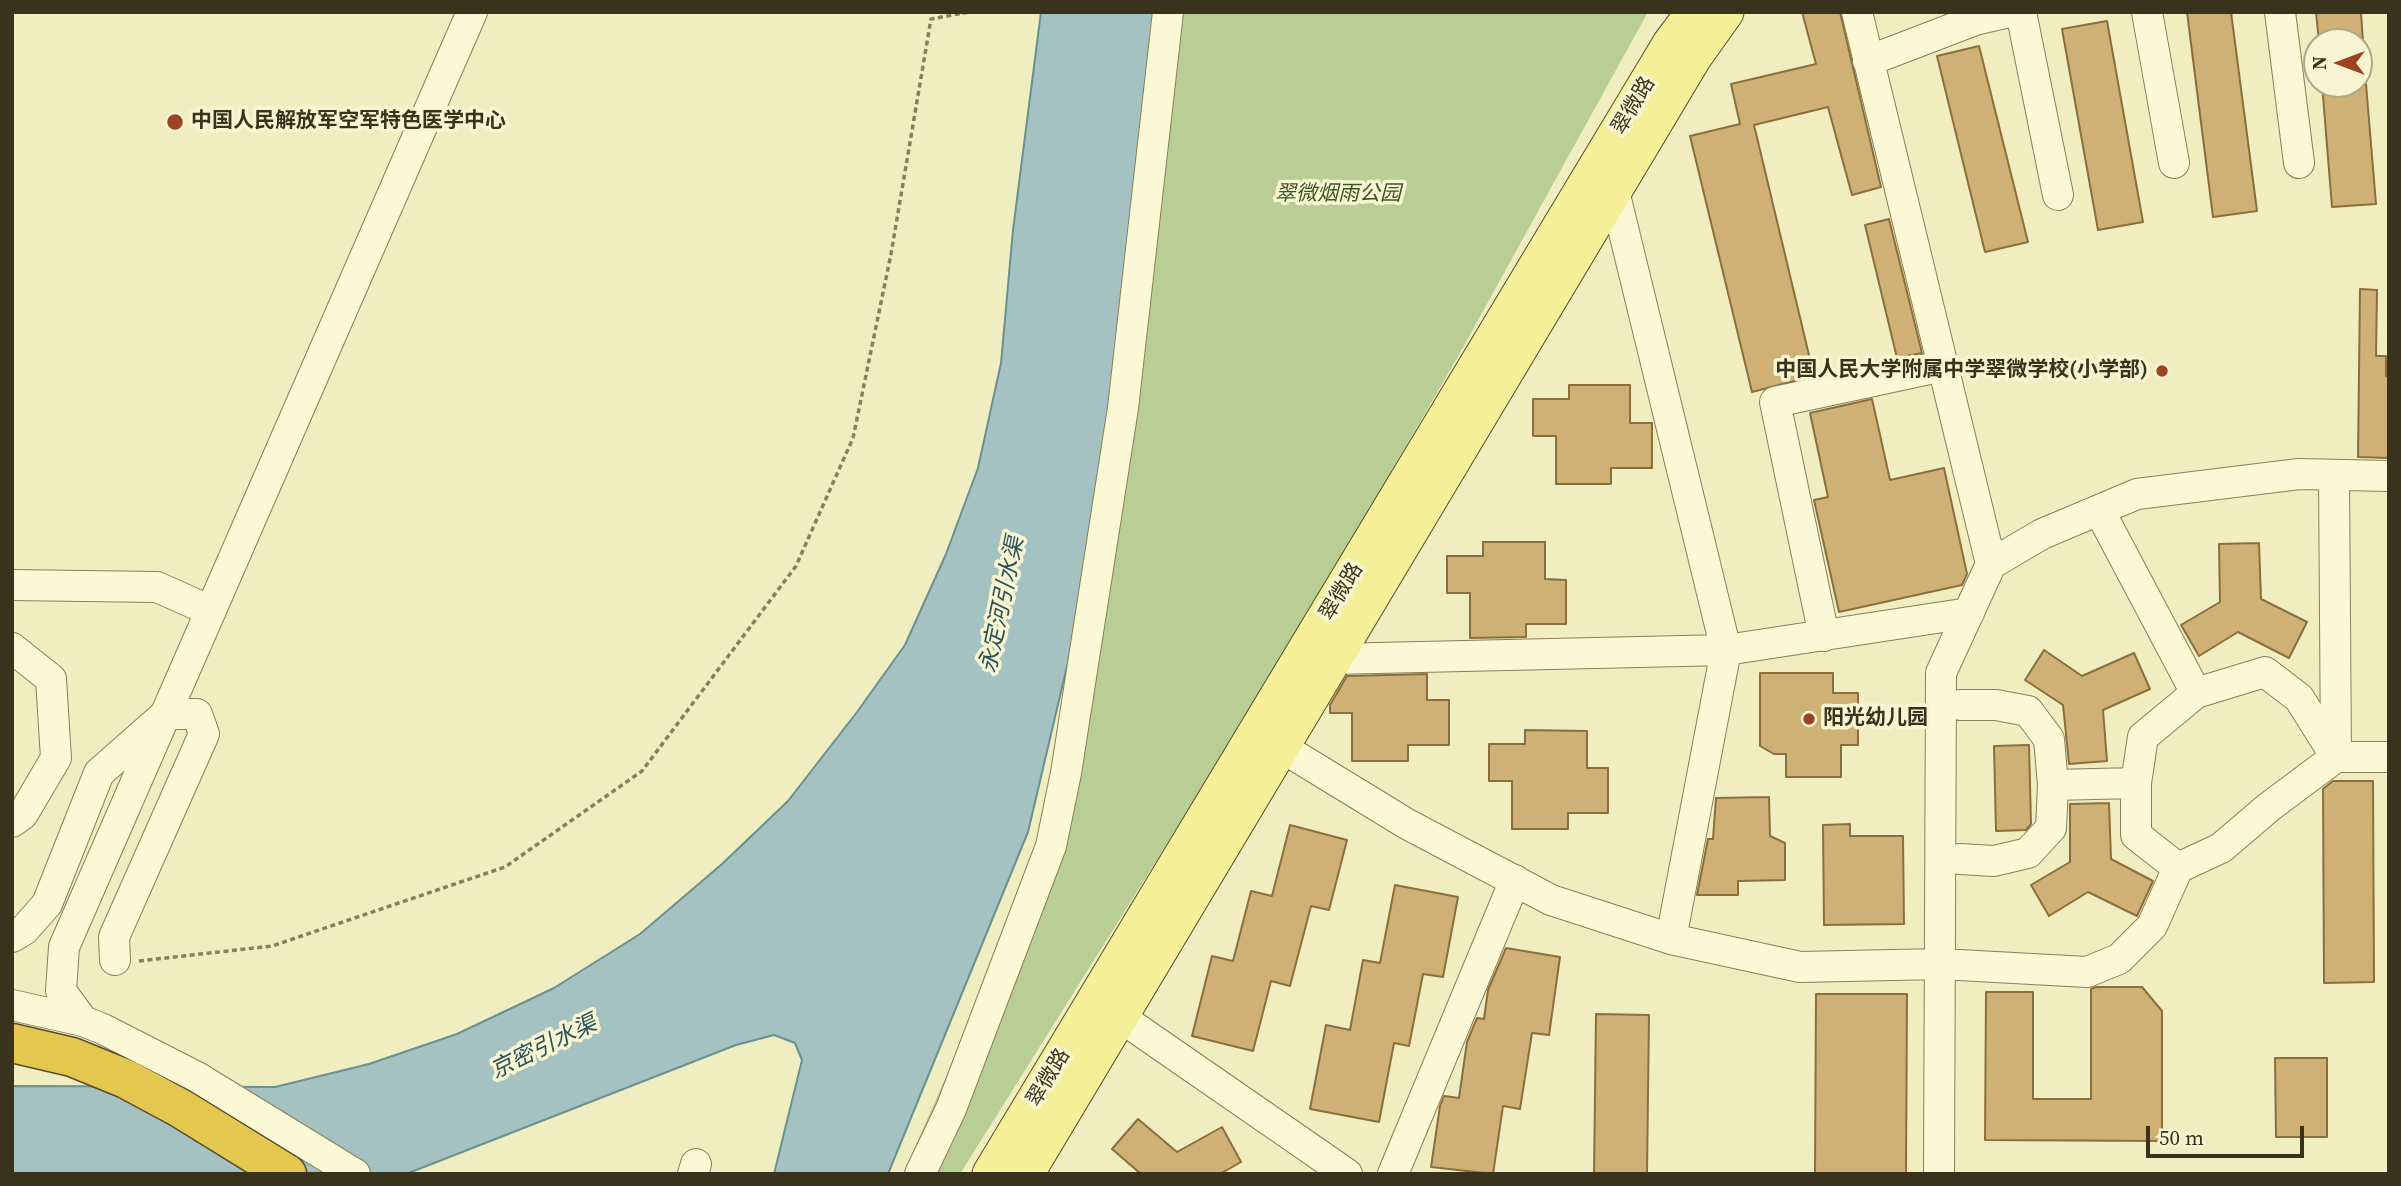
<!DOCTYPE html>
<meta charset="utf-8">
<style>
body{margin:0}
#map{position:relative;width:2401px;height:1186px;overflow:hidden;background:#f0eec1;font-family:"Source Serif 4",serif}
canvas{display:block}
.frame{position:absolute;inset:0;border:14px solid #39321d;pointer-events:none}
.north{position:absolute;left:2303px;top:28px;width:70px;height:70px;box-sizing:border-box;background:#f7f5d1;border:2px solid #aba789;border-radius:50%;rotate:270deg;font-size:19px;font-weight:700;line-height:28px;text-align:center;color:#39321d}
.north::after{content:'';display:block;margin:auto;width:24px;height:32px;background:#9c4225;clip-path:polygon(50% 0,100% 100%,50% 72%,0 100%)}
.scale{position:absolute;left:2146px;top:1126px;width:158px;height:32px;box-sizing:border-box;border:4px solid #39321d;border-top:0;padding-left:9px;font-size:21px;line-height:24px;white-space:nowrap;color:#39321d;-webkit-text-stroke:5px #f7f5d1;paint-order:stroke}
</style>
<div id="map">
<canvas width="2401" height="1186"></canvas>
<div class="frame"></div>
<div class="north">N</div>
<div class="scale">50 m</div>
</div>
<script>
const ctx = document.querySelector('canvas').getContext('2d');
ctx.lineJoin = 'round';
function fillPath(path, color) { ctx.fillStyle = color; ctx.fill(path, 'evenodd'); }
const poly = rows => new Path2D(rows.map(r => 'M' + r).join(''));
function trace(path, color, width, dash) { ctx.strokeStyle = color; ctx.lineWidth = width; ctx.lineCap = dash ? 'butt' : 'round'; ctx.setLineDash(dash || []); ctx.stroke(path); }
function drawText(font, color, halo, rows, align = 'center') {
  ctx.font = font + ' "Source Serif 4","Noto Sans SC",serif'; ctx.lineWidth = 7; ctx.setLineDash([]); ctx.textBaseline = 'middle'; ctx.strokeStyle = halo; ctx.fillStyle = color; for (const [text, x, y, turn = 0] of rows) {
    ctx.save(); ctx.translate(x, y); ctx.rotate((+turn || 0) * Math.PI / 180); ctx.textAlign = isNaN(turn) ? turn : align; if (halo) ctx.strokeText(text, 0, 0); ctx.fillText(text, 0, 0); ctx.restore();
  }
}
const green = poly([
 [1174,12,1648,12,1456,360,1274,673,960,1174,903,1174,1037,871]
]);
const water = poly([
 [1041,12,1160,12,1101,522,1028,832,888,1174,774,1174,802,1060,795,1043,774,1035,736,1045,406,1174,12,1174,12,1086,275,1087,369,1064,457,1034,554,988,640,934,722,864,788,801,857,712,905,645,946,554,978,468,1001,363,1013,230,1041,12]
]);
const building = poly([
 [1802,12,1840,12,1881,187,1852,195,1828,107,1754,125,1814,376,1752,392,1690,136,1740,124,1731,84,1816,64,1802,12],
 [2187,12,2231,12,2257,211,2213,217,2187,12],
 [2316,12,2361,12,2363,42,2319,42,2316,12],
 [2107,21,2143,222,2098,230,2062,29,2107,21],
 [1979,46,2028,242,1985,252,1937,56,1979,46],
 [2322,84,2366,84,2376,204,2332,207,2322,84],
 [1889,219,1922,353,1897,358,1865,225,1889,219],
 [2360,289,2377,290,2376,356,2386,356,2386,376,2389,376,2389,458,2358,457,2360,289],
 [1569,385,1630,385,1630,423,1652,423,1652,468,1611,468,1611,484,1556,484,1556,436,1533,436,1533,399,1569,399,1569,385],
 [1872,399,1890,480,1944,468,1967,574,1962,585,1839,612,1814,500,1828,497,1810,413,1872,399],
 [1483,542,1545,542,1545,579,1566,580,1566,624,1526,624,1526,637,1470,638,1470,593,1447,593,1447,556,1483,556,1483,542],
 [2259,543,2261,599,2307,622,2289,658,2238,632,2199,656,2181,625,2220,602,2219,544,2259,543],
 [2044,650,2082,676,2134,653,2150,689,2103,710,2107,761,2069,764,2063,705,2025,680,2044,650],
 [1760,673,1833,673,1833,693,1858,693,1858,745,1841,745,1841,777,1786,777,1786,754,1774,754,1760,746,1760,673],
 [1427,674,1427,700,1449,700,1449,745,1408,745,1408,761,1352,761,1352,713,1330,713,1330,705,1347,676,1427,674],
 [1525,730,1587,731,1587,768,1608,768,1608,813,1568,813,1568,829,1512,829,1512,781,1489,781,1489,744,1525,744,1525,730],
 [2029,745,2031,824,2026,830,1996,831,1994,746,2029,745],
 [2333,781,2373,781,2374,982,2324,983,2323,789,2333,781],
 [1769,797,1770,836,1785,843,1785,880,1738,881,1738,895,1697,895,1708,839,1713,839,1716,798,1769,797],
 [2109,803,2111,859,2153,881,2137,916,2088,892,2049,916,2031,885,2070,862,2070,804,2109,803],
 [1850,824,1850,836,1903,836,1904,924,1824,925,1823,825,1850,824],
 [1290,825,1347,840,1329,910,1311,906,1290,986,1271,981,1253,1051,1192,1036,1212,956,1233,961,1251,891,1272,896,1290,825],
 [1395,885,1458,897,1443,977,1423,974,1409,1046,1394,1043,1379,1122,1310,1109,1326,1025,1350,1030,1363,960,1380,963,1395,885],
 [1506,948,1560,957,1549,1035,1532,1033,1520,1109,1503,1106,1493,1174,1431,1167,1440,1106,1444,1096,1459,1098,1467,1042,1477,1018,1484,1019,1488,990,1506,948],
 [2096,987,2142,987,2162,1011,2162,1141,1985,1140,1986,992,2033,992,2033,1099,2091,1099,2091,989,2096,987],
 [1816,994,1907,994,1906,1174,1815,1174,1816,994],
 [1596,1014,1649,1015,1647,1174,1594,1174,1596,1014],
 [2275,1058,2327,1058,2327,1137,2276,1137,2275,1058],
 [1138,1119,1177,1152,1222,1127,1241,1162,1220,1174,1141,1174,1112,1149,1138,1119]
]);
const path = poly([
 [139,961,272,946,505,867,642,771,796,566,853,438,891,254,931,19,969,12]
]);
const minor = poly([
 [1857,12,1991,564],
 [2021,12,2058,195],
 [2147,12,2174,163],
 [2280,12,2299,163],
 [1868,61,1975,20,2010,12],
 [1614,191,1726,650,1671,939],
 [2334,475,2336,757],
 [2099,510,2196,693],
 [12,585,157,587,211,611],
 [1824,636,1775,402,1943,366],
 [12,648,51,679,56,758,23,814,12,822],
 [1333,659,1726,650,1969,613],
 [1960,705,1996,705,2028,711,2049,739,2053,785,2051,828,2028,853,1994,861,1960,859],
 [1281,747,1407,824,1551,900,1671,939,1800,967,1940,964,2087,972,2119,959,2152,926,2178,868,2221,848,2269,807,2336,757,2389,757],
 [2053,785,2136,783],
 [2178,868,2136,835,2136,783,2143,737,2196,693,2265,672,2299,698,2336,757],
 [12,937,24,930,47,904,99,773,166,714,197,714,204,734,114,937,115,960],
 [12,1005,83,1021,103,1029,197,1077,355,1174],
 [1120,1017,1347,1174],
 [83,1021,61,991,64,947,472,12],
 [693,1174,696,1164],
 [920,1174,951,1109,1051,846,1066,773,1123,408,1168,12],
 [1393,1174,1515,880],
 [1939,1174,1941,673,1991,564,2042,534,2137,494,2299,474,2389,476]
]);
const major = poly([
 [991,1174,1671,44,1695,12],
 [1025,1174,1693,57,1725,12]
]);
const highway = poly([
 [12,1043,72,1057,126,1079,180,1108,287,1174]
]);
const markers = [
 [175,122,9,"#9c4225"],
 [2162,371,7,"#9c4225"],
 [1809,719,7,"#9c4225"]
];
const streetNames = [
 ["翠微路",1634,106,-59],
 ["翠微路",1342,592,-59],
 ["翠微路",1049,1078,-59]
];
const poiNames = [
 ["中国人民解放军空军特色医学中心",191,122],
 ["中国人民大学附属中学翠微学校(小学部)",2148,371,"right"],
 ["阳光幼儿园",1823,719]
];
const parkNames = [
 ["翠微烟雨公园",1338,195]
];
const waterNames = [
 ["永定河引水渠",1003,605,-78],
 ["京密引水渠",544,1048,-26]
];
fillPath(green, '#b9ce95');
fillPath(water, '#a4c2c1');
trace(water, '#6a9090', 2);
fillPath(building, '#d0b175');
trace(building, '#8a6f3d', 2);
trace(minor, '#8a7f58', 32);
trace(major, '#584b2c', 39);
trace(highway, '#584b2c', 41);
trace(path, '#8a7f58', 3.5, [5, 3.5]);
trace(minor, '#faf8d5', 30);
trace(major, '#f5ef97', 37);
trace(highway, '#e3c74e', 38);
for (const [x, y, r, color] of markers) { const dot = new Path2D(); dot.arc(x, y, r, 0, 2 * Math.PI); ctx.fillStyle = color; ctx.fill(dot); trace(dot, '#f7f5d1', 2.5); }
drawText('21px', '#39321d', '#f7f5d1', streetNames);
drawText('bold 21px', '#39321d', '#f7f5d1', poiNames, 'left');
drawText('italic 21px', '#3c5722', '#f7f5d1', parkNames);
drawText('italic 23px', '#2b515a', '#f7f5d1', waterNames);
</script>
